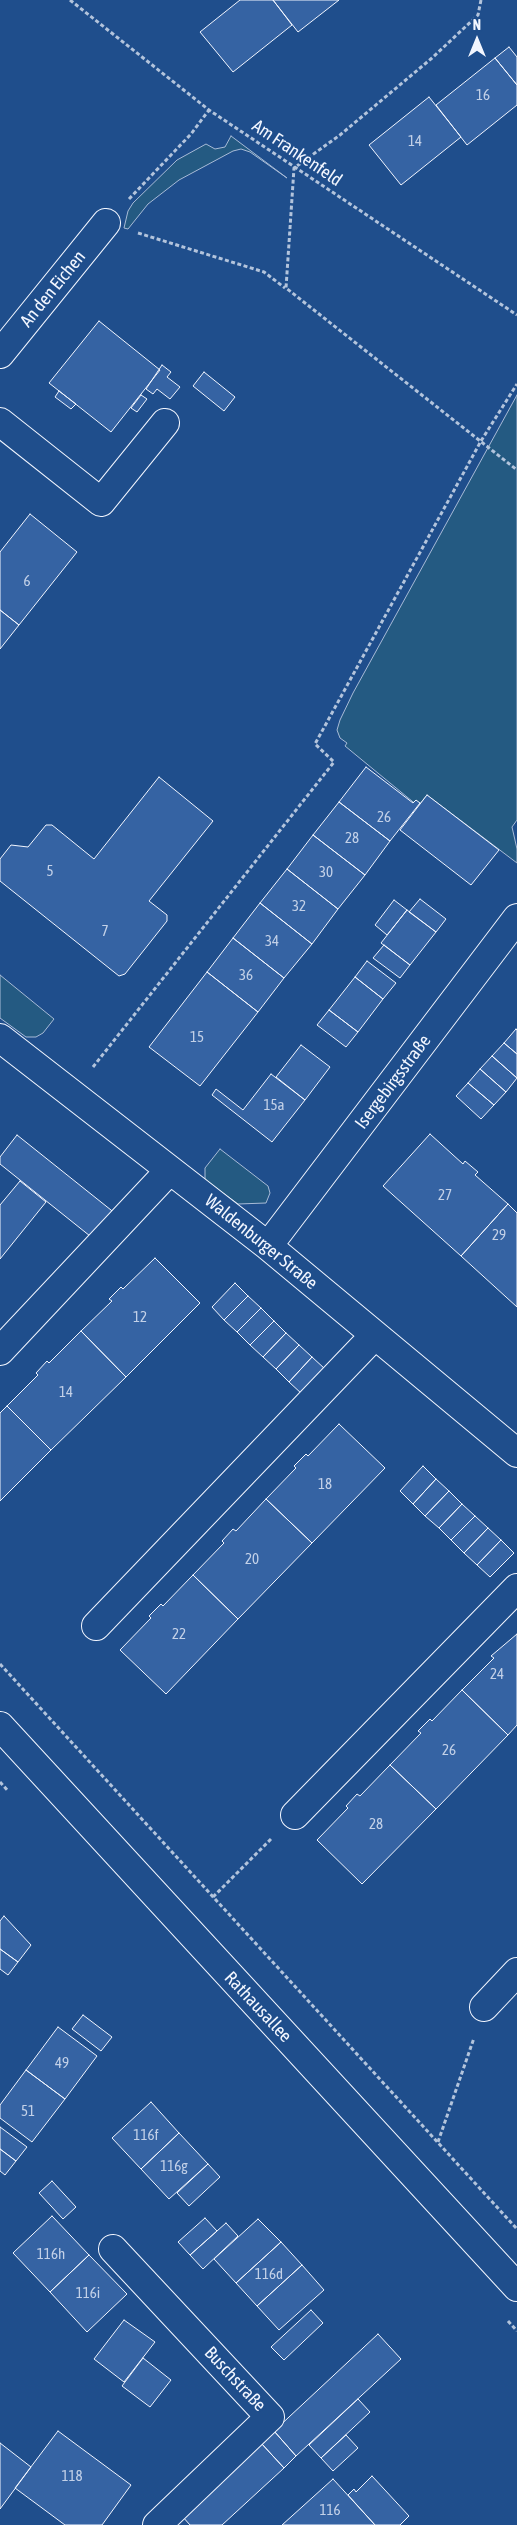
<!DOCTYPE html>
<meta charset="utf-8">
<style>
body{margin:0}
#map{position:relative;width:517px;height:2525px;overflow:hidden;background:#1f4e8c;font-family:"Asap Condensed",sans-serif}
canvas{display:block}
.north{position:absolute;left:452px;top:15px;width:50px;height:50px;-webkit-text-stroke:4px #1f4e8c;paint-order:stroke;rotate:0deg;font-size:14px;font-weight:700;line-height:20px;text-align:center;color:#f2f6ff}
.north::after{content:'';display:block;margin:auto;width:18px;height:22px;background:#f2f6ff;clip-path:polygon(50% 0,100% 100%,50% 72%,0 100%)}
</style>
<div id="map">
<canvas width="517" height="2525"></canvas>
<div class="north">N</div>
</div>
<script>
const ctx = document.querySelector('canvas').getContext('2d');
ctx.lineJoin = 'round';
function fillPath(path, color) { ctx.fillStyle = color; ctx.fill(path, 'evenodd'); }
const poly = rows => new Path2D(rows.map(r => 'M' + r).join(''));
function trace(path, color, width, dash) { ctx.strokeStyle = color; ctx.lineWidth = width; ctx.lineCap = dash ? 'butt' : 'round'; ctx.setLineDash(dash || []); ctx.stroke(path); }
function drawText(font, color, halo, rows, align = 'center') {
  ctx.font = font + ' "Asap Condensed",sans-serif'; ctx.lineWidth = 4; ctx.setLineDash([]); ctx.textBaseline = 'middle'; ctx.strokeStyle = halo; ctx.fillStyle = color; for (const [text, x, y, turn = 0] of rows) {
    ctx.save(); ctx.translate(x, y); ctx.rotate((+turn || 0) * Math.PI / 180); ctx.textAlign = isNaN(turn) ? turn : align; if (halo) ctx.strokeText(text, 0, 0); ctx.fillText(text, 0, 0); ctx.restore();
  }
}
const green = poly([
 [231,136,287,178,250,152,241,149,233,151,179,180,148,204,128,229,124,228,128,211,133,203,177,160,206,144,215,149,225,147,231,136],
 [517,395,517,820,512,827,517,849,517,863,427,795,418,806,345,746,347,743,340,738,337,730,340,720,353,693,517,395],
 [0,975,54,1019,43,1033,36,1037,26,1037,0,1018,0,975],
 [220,1149,268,1186,270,1193,266,1203,238,1204,205,1180,205,1168,220,1149]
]);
const building = poly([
 [240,0,273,0,292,25,233,72,200,32,240,0],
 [273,0,339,0,298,32,273,0],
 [509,47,517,57,517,85,495,58,509,47],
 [495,58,517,85,517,105,467,145,436,105,495,58],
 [429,97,461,137,401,185,369,145,429,97],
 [99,321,160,370,111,432,49,383,99,321],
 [162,365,171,372,167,377,180,387,170,399,157,389,153,394,146,389,162,365],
 [204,372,235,397,224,411,193,386,204,372],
 [59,391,76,404,71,409,55,397,59,391],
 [141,395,147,399,137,412,131,408,141,395],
 [30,514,77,552,19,625,0,610,0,552,30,514],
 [0,610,19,625,0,649,0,610],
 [366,767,413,803,416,800,420,803,390,841,339,802,366,767],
 [159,777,213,821,149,901,167,915,167,921,125,974,119,976,0,881,0,859,11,845,28,847,46,825,52,825,94,859,159,777],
 [427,795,499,850,471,885,400,830,427,795],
 [339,802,390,841,365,875,313,835,339,802],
 [313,835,365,875,338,909,287,869,313,835],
 [287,869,338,909,312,944,260,903,287,869],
 [420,899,446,919,436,932,409,912,420,899],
 [394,900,407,910,387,935,375,925,394,900],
 [260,903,312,944,284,978,233,938,260,903],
 [407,910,436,932,410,965,381,943,407,910],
 [233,938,284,978,258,1012,207,972,233,938],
 [384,945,410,965,400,978,373,958,384,945],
 [367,961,396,983,383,999,355,977,367,961],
 [207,972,258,1012,200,1086,149,1047,207,972],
 [355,977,383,999,358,1032,329,1010,355,977],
 [329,1010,358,1032,346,1047,317,1025,329,1010],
 [516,1029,517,1030,517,1054,504,1043,516,1029],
 [504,1043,517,1054,517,1078,492,1056,504,1043],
 [301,1045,330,1067,305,1100,276,1077,301,1045],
 [492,1056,517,1078,506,1092,480,1069,492,1056],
 [480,1069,506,1092,494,1105,468,1083,480,1069],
 [271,1074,305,1100,272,1142,212,1095,216,1089,243,1110,271,1074],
 [468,1083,494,1105,481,1119,456,1096,468,1083],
 [430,1134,463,1164,465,1161,478,1172,475,1175,508,1204,461,1256,383,1186,430,1134],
 [17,1135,121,1218,100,1244,0,1164,0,1157,17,1135],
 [20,1181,46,1202,0,1259,0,1205,20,1181],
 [508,1204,517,1213,517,1307,461,1256,508,1204],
 [155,1258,200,1303,126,1377,81,1331,112,1301,109,1299,121,1287,123,1289,155,1258],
 [235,1283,248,1296,224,1320,212,1307,235,1283],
 [248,1296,261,1308,237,1332,224,1320,248,1296],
 [261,1308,274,1321,250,1345,237,1332,261,1308],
 [274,1321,286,1333,263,1357,250,1345,274,1321],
 [81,1331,126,1377,51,1450,7,1406,38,1375,36,1373,47,1361,49,1363,81,1331],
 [286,1333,299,1345,276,1369,263,1357,286,1333],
 [299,1345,312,1357,289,1382,276,1369,299,1345],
 [312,1357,325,1369,302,1394,289,1382,312,1357],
 [7,1406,51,1450,0,1501,0,1413,7,1406],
 [339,1424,385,1468,312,1543,266,1499,296,1468,294,1466,306,1454,308,1456,339,1424],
 [423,1466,436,1479,413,1504,400,1491,423,1466],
 [436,1479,449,1491,425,1516,413,1504,436,1479],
 [449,1491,462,1504,439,1528,425,1516,449,1491],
 [266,1499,312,1543,238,1619,193,1575,224,1543,222,1541,233,1529,236,1531,266,1499],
 [462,1504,475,1516,451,1540,439,1528,462,1504],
 [475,1516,488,1528,464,1553,451,1540,475,1516],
 [488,1528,501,1540,477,1565,464,1553,488,1528],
 [501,1540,514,1553,490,1577,477,1565,501,1540],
 [193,1575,238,1619,166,1694,120,1650,151,1618,149,1616,161,1604,163,1606,193,1575],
 [517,1634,517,1725,508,1735,462,1690,494,1658,491,1656,517,1634],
 [462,1690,508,1735,436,1809,390,1765,421,1733,418,1731,430,1719,432,1721,462,1690],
 [390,1765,436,1809,362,1884,317,1840,348,1808,346,1806,357,1794,360,1796,390,1765],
 [4,1916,31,1945,18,1962,0,1949,0,1921,4,1916],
 [0,1949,18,1962,8,1975,0,1969,0,1949],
 [83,2015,112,2037,101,2051,72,2029,83,2015],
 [58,2027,97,2056,65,2099,26,2070,58,2027],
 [26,2070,65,2099,32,2142,0,2118,0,2105,26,2070],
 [151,2102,179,2133,141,2169,112,2138,151,2102],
 [0,2127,27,2147,16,2161,0,2149,0,2127],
 [179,2133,208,2164,169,2199,141,2169,179,2133],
 [0,2149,16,2161,5,2175,0,2171,0,2149],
 [208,2164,220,2177,189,2206,177,2193,208,2164],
 [52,2181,76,2207,63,2219,39,2193,52,2181],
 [52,2216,89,2255,50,2292,13,2253,52,2216],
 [205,2218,217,2231,190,2255,178,2242,205,2218],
 [258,2219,281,2242,236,2283,214,2259,258,2219],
 [226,2223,238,2236,203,2269,190,2255,226,2223],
 [281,2242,302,2265,257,2306,236,2283,281,2242],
 [89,2255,127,2294,87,2332,50,2292,89,2255],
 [302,2265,324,2290,279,2330,257,2306,302,2265],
 [311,2310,323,2323,284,2360,271,2347,311,2310],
 [124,2320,155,2342,124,2382,94,2359,124,2320],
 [378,2334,401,2359,296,2456,274,2431,378,2334],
 [143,2358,171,2380,150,2407,122,2386,143,2358],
 [358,2399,370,2412,321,2458,309,2445,358,2399],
 [58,2431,131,2485,102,2525,65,2525,15,2488,58,2431],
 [274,2431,296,2456,284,2468,261,2443,274,2431],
 [346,2435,358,2448,333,2471,321,2458,346,2435],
 [0,2443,31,2467,0,2509,0,2443],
 [261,2443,284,2468,222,2525,190,2525,182,2516,261,2443],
 [372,2476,409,2516,400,2525,375,2525,348,2495,354,2489,356,2492,372,2476],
 [333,2479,375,2525,282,2525,333,2479]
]);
const path = poly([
 [70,0,209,110,517,315],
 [481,0,478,15,432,58,340,135,294,168,286,288,517,470],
 [129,199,191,134,209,110],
 [138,233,264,272,285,288],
 [93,1067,334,762,315,744,481,441,517,384],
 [0,1664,517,2229],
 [0,1782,8,1791],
 [213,1897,271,1839],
 [438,2142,474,2038],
 [508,2321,517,2331]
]);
const minor = poly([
 [0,354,106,223],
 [0,422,101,502,165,423],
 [0,1038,268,1246,517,1453],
 [268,1246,517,918],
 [0,1351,170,1170],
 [96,1626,375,1335],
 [0,1726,517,2287],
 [295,1815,517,1588],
 [484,2007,517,1972],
 [113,2249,270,2417,157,2525]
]);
const numberNames = [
 ["16",483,95],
 ["14",415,141],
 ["6",27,581],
 ["26",384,817],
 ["28",352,838],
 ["5",50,871],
 ["30",326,872],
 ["32",299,906],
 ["7",105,931],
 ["34",272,941],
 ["36",246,975],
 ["15",197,1037],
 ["15a",274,1105],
 ["27",445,1195],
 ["29",499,1235],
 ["12",140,1317],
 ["14",66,1392],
 ["18",325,1484],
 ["20",252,1559],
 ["22",179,1634],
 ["24",497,1674],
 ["26",449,1750],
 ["28",376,1824],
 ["49",62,2063],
 ["51",28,2111],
 ["116f",146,2135],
 ["116g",174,2166],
 ["116h",51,2254],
 ["116d",269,2274],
 ["116i",88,2293],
 ["118",72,2476],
 ["116",330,2510]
];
const streetNames = [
 ["Am Frankenfeld",297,153,34],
 ["An den Eichen",53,289,-51],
 ["Isergebirgsstraße",393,1082,-53],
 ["Waldenburger Straße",261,1242,39],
 ["Rathausallee",258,2007,47],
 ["Buschstraße",235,2379,47]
];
fillPath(green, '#245a82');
trace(green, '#a8bbd7', 1);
fillPath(building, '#3563a3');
trace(building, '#f2f6ff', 1);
trace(minor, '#f2f6ff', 30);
trace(path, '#b3c4dc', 3, [4, 2.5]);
trace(minor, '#1f4e8c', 28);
drawText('15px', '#c3d1e8', null, numberNames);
drawText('18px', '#f2f6ff', '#1f4e8c', streetNames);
</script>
